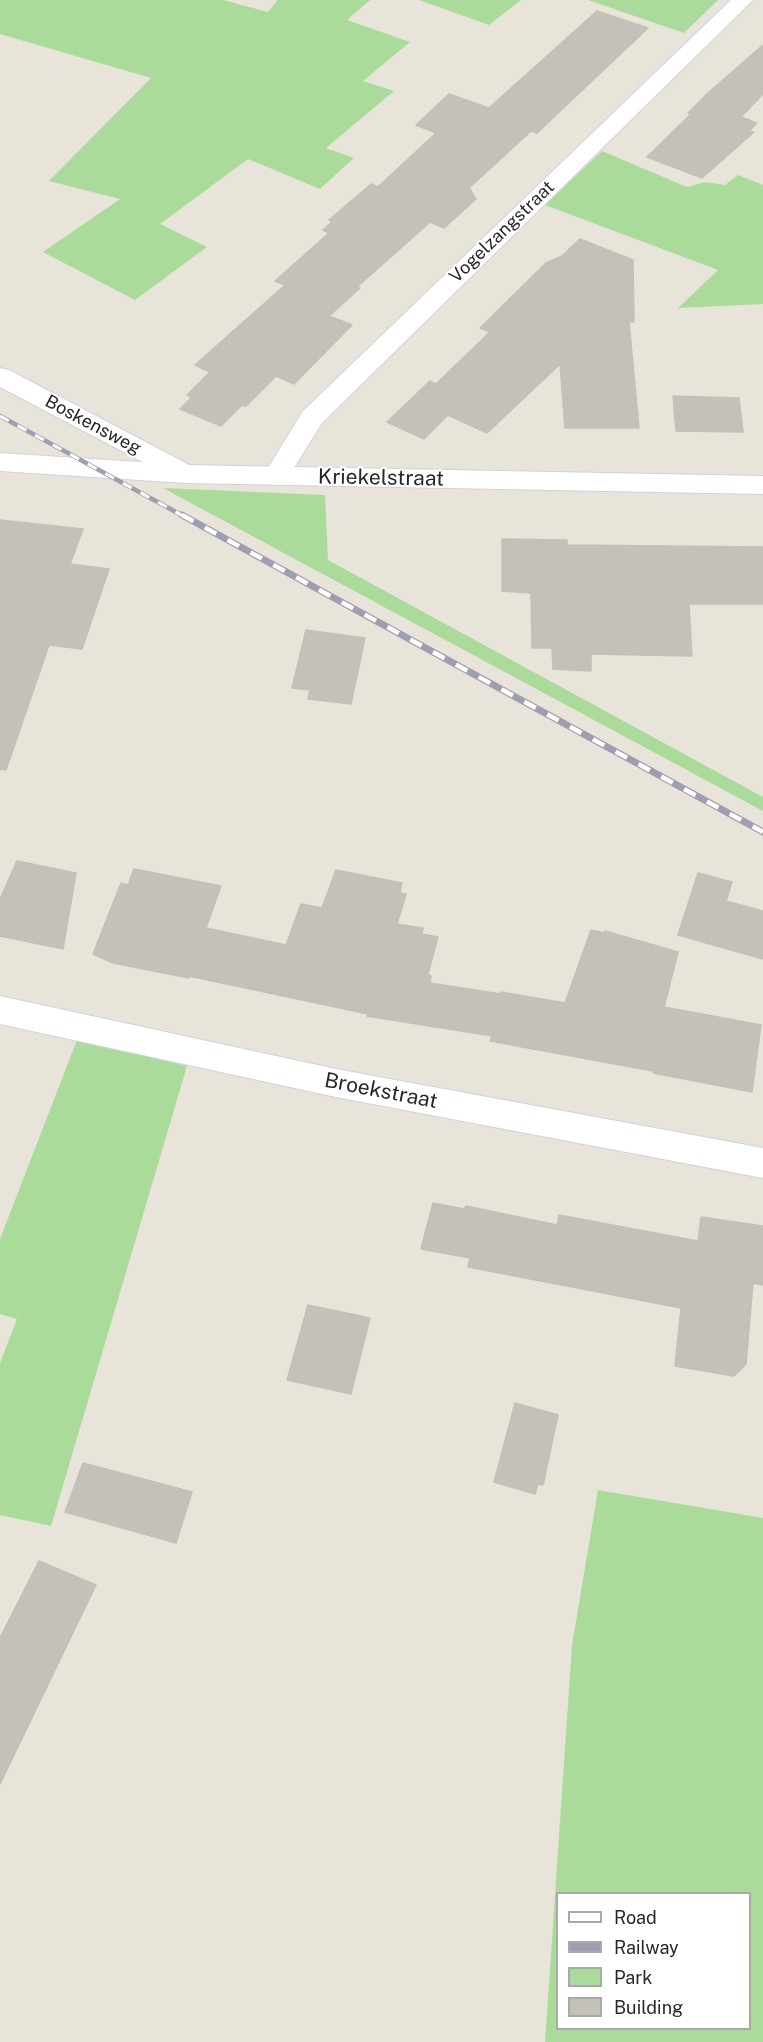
<!DOCTYPE html>
<style>
body{margin:0}
#map{position:relative;width:763px;height:2042px;overflow:hidden;background:#e9e4da;font-family:"Public Sans",sans-serif}
canvas{display:block}
.legend{position:absolute;left:556px;top:1892px;width:195px;height:138px;box-sizing:border-box;background:#fff;border:2px solid #a9a9a9;margin:0;padding:8px 10px;list-style:none;font-size:18px;color:#272727}
.legend li{display:flex;align-items:center;gap:12px;height:30px}
.legend b{width:30px;border:2px solid #a9a9a9}
</style>
<div id="map">
<canvas width="763" height="2042"></canvas>
<ul class="legend">
<li><b style="height:8px;background:#fff"></b>Road</li>
<li><b style="height:8px;background:#9e9eb0"></b>Railway</li>
<li><b style="height:16px;background:#aadb9b"></b>Park</li>
<li><b style="height:16px;background:#c4c1ba"></b>Building</li>
</ul>
</div>
<script>
const ctx = document.querySelector('canvas').getContext('2d');
ctx.lineJoin = 'round';
function fillPath(path, color) { ctx.fillStyle = color; ctx.fill(path, 'evenodd'); }
const poly = rows => new Path2D(rows.map(r => 'M' + r).join(''));
function trace(path, color, width, dash) { ctx.strokeStyle = color; ctx.lineWidth = width; ctx.lineCap = dash ? 'butt' : 'round'; ctx.setLineDash(dash || []); ctx.stroke(path); }
function drawText(font, color, halo, rows, align = 'center') {
  ctx.font = font + ' "Public Sans",sans-serif'; ctx.lineWidth = 4.5; ctx.setLineDash([]); ctx.textBaseline = 'middle'; ctx.strokeStyle = halo; ctx.fillStyle = color; for (const [text, x, y, turn = 0] of rows) {
    ctx.save(); ctx.translate(x, y); ctx.rotate((+turn || 0) * Math.PI / 180); ctx.textAlign = isNaN(turn) ? turn : align; if (halo) ctx.strokeText(text, 0, 0); ctx.fillText(text, 0, 0); ctx.restore();
  }
}
const green = poly([
 [0,0,223,0,268,12,278,0,370,0,347,20,410,42,363,81,394,91,326,148,354,158,320,189,248,159,160,224,207,247,135,300,43,252,120,199,49,181,151,78,0,34],
 [419,0,521,0,489,25],
 [588,0,718,0,684,33],
 [602,151,687,187,705,182,725,185,738,175,763,185,763,304,678,308,718,270,545,205],
 [163,488,325,495,328,560,763,797,763,811],
 [77,1040,187,1066,51,1526,0,1515,0,1363,17,1319,0,1314,0,1239],
 [598,1490,763,1518,763,2042,545,2042,572,1645],
 [558,1894,750,1894,750,2028,558,2028]
]);
const building = poly([
 [597,11,648,28,537,133,531,131,469,188,476,199,444,228,430,222,357,287,360,288,329,316,352,325,294,384,276,376,246,406,242,405,221,426,180,409,192,397,187,395,210,372,195,365,285,285,275,281,329,233,323,230,332,222,329,220,371,184,378,187,436,133,416,125,449,94,489,108,597,11],
 [763,45,763,94,741,117,757,123,749,131,754,132,702,178,647,157,691,114,688,113,708,93,763,45],
 [580,239,633,260,634,322,629,322,639,428,565,428,560,364,487,433,448,415,424,439,387,422,430,381,436,384,490,332,480,328,546,263,562,256,580,239],
 [673,396,739,398,743,432,676,431,673,396],
 [0,520,83,529,70,564,109,569,82,649,49,645,6,770,0,769,0,520],
 [502,539,567,540,567,545,763,547,763,604,689,604,692,656,591,654,591,671,553,669,552,648,532,648,531,593,502,591,502,539],
 [306,630,365,638,351,704,308,699,310,690,292,688,306,630],
 [17,861,76,873,63,949,0,936,0,899,17,861],
 [134,869,221,886,206,928,286,945,301,904,322,908,336,870,402,883,400,893,406,894,397,924,423,928,422,934,438,937,428,974,431,976,430,983,501,994,501,992,565,1003,591,930,604,933,605,931,678,952,664,1007,761,1025,752,1092,653,1073,653,1071,490,1041,492,1036,367,1016,368,1014,189,976,189,978,113,963,93,954,121,883,128,885,134,869],
 [698,873,732,882,726,901,763,911,763,959,678,935,698,873],
 [433,1203,464,1209,466,1206,557,1225,559,1215,698,1241,701,1217,763,1226,763,1285,753,1283,746,1364,734,1376,675,1366,681,1308,468,1267,470,1258,421,1249,433,1203],
 [308,1305,370,1318,351,1394,287,1380,308,1305],
 [515,1403,558,1415,543,1485,538,1484,535,1494,494,1482,515,1403],
 [83,1463,192,1492,176,1543,65,1512,83,1463],
 [39,1561,96,1585,0,1784,0,1638,39,1561]
]);
const street = poly([
 [731,0,753,0,322,423,285,482,276,485,267,482,263,476,303,411,731,0],
 [0,368,9,370,195,468,199,474,195,480,186,483,177,480,0,387,0,368],
 [0,996,336,1069,763,1148,763,1178,336,1097,0,1024,0,996]
]);
const secondary = poly([
 [0,453,186,465,763,476,763,494,186,483,0,471,0,453]
]);
const railFar1 = poly([
 [0,416,185,517]
]);
const rail = poly([
 [182,515,763,832]
]);
const farStreetnames = [
 ["Vogelzangstraat",502,232,-44],
 ["Boskensweg",93,425,28]
];
const streetNames = [
 ["Kriekelstraat",381,478,1],
 ["Broekstraat",381,1091,11]
];
fillPath(green, '#aadb9b');
fillPath(building, '#c4c1ba');
trace(building, '#c4c0b4', 1.5);
trace(street, '#d0d1df', 2);
trace(secondary, '#d0d1df', 2);
fillPath(street, '#fff');
fillPath(secondary, '#fff');
trace(railFar1, '#9e9eb0', 4.5);
trace(rail, '#9e9eb0', 7);
trace(railFar1, '#fff', 3, [10]);
trace(rail, '#fff', 4.5, [13]);
drawText('18px', '#272727', '#fff', farStreetnames);
drawText('21px', '#272727', '#fff', streetNames);
</script>
